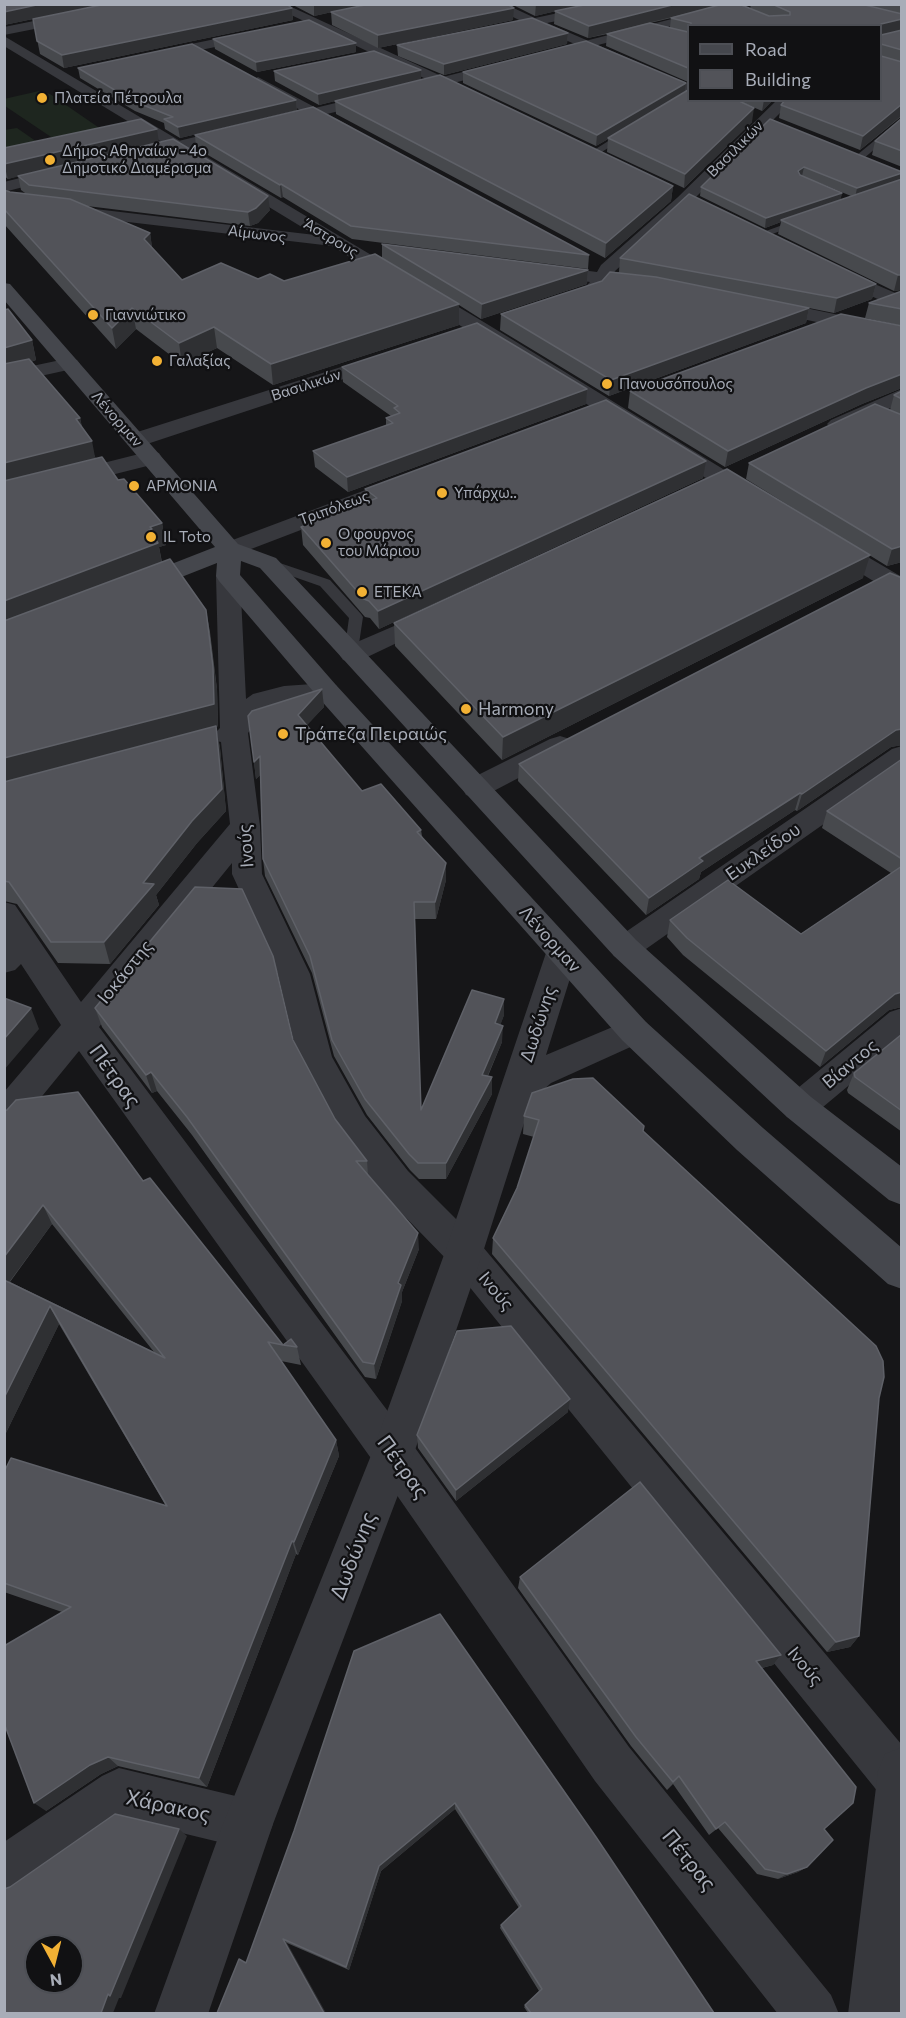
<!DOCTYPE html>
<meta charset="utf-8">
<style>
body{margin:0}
#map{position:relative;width:906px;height:2018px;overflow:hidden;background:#161618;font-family:Commissioner,sans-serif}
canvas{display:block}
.frame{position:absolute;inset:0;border:6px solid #a8adb8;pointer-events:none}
.legend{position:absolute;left:687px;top:24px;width:195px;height:78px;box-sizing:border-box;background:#111113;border:2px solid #4d4f55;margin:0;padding:8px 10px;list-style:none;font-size:18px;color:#a8adb8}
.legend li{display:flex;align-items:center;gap:12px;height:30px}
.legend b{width:30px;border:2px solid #4d4f55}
.north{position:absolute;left:24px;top:1934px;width:60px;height:60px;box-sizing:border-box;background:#111113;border:2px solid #4d4f55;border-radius:50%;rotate:173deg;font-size:16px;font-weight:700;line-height:24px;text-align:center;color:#a8adb8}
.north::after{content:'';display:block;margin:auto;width:21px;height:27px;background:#f2b134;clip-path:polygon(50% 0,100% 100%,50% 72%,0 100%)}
</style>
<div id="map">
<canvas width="906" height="2018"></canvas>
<div class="frame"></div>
<ul class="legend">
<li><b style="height:8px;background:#45474d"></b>Road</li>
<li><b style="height:16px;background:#525359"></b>Building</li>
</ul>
<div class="north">N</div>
</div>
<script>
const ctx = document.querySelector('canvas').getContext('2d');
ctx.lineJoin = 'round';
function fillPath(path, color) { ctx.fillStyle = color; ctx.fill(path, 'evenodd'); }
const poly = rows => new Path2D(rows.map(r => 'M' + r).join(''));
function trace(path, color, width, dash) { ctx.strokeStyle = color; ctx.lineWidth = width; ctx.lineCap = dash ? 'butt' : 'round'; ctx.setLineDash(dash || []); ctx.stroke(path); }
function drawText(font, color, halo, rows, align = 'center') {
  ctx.font = font + ' Commissioner,sans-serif'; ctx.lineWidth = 4.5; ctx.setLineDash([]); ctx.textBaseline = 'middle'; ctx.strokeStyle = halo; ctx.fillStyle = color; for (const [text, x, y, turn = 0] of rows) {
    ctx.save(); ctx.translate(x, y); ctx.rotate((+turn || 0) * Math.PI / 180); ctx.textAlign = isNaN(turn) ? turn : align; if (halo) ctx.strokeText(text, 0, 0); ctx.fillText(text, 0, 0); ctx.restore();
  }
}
const green = poly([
 [39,91,50,94,111,136,63,145,5,106,4,99],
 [17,128,40,144,5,152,4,130]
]);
const service = poly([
 [902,118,902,126,863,159,857,159,857,155,902,118],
 [626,130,633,132,594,157,586,155,626,130],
 [799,219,808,221,764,237,755,235,799,219],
 [268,559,330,580,361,614,363,617,357,657,352,659,344,654,349,618,320,586,263,566,261,563,268,559]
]);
const minor = poly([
 [119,4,147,4,141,8,4,35,4,27,119,4],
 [268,4,285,4,476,92,478,95,471,99,466,98,268,4],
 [487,4,505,4,535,18,600,4,626,4,620,8,547,23,688,84,688,93,533,26,495,34,490,33,489,30,490,27,521,21,487,4],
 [258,30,263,31,265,34,263,37,153,60,146,56,153,52,258,30],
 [4,36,487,324,762,493,765,498,762,503,754,505,746,503,332,246,9,208,4,205,4,192,19,200,315,235,4,46,4,36],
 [258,77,352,127,355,130,347,135,342,133,253,84,251,81,258,77],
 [777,100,793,100,690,203,615,271,614,274,656,280,659,284,656,288,650,289,608,284,597,295,591,296,585,295,582,291,590,282,537,274,534,270,537,266,543,265,597,272,601,265,678,197,777,100],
 [833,266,900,295,902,300,893,305,886,303,827,275,824,271,827,267,833,266],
 [762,299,902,328,902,340,755,309,753,305,755,301,762,299],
 [385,353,392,355,395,359,392,363,144,445,136,446,128,445,125,440,128,435,385,353],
 [70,358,77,360,80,364,77,368,4,384,4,372,70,358],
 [902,389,902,403,845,428,838,430,831,428,827,424,831,420,902,389],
 [151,451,159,453,162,458,159,463,4,502,4,488,151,451],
 [408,474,416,476,419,481,416,486,238,554,230,556,222,554,218,549,222,544,408,474],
 [829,537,837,539,902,577,902,595,893,593,821,549,817,544,821,539,829,537],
 [228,569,237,571,240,576,246,699,253,694,284,686,327,683,336,685,340,691,336,697,327,699,285,702,271,706,260,716,248,733,260,826,262,874,310,974,332,1057,365,1116,408,1171,477,1240,902,1745,902,1805,883,1798,451,1264,382,1193,339,1136,298,1058,278,974,232,874,232,863,99,1027,408,1438,629,1747,831,1995,839,2014,778,2014,595,1781,378,1468,79,1051,16,1128,4,1132,4,1092,61,1025,21,964,15,970,4,973,4,902,15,905,81,1002,230,824,221,742,217,741,213,735,220,728,216,576,219,571,228,569],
 [436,608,445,610,448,615,445,620,361,660,352,662,343,660,339,654,343,648,436,608],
 [560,736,570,739,574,745,570,751,486,795,476,798,466,795,462,788,466,781,550,739,560,736],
 [902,746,902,769,636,956,625,960,614,956,609,948,614,940,892,749,902,746],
 [902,1008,902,1041,811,1117,799,1121,787,1117,781,1107,787,1097,890,1012,902,1008],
 [119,1768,248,1799,266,1806,273,1824,266,1842,248,1849,124,1819,22,1891,4,1898,4,1842,102,1776,119,1768]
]);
const tertiary = poly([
 [731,4,754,4,446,85,138,160,130,155,133,152,439,78,731,4],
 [64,167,72,172,70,175,4,192,4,182,64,167],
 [562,941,573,945,578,953,546,1055,634,1018,646,1022,651,1031,646,1040,551,1083,531,1101,483,1252,414,1453,273,1824,208,2014,154,2014,223,1824,372,1453,445,1252,546,953,551,945,562,941],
 [902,1747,902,2014,848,2014,878,1771,885,1754,902,1747]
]);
const secondary = poly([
 [4,283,10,284,238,544,276,558,636,940,811,1097,902,1167,902,1205,889,1200,787,1117,614,956,260,568,241,561,240,575,336,685,646,1022,763,1128,902,1248,902,1289,888,1284,737,1150,622,1040,318,697,219,581,216,576,217,563,146,591,137,593,128,591,125,586,128,581,215,547,4,300,4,283]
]);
const wall = poly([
 [4,4,292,8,293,20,64,68,40,54,33,19,4,25],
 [291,4,368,4,314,16],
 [511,4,586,4,535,16],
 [751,4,902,4,902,116,860,150,779,118,781,105,880,26,688,26,688,82,606,46,607,34,588,38,554,24,555,11,716,6,750,9],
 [671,18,670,27,650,23],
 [331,12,513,20,378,48,332,25],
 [568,33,567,44,444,75,398,56,397,45],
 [213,39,356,43,356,52,257,72,215,49],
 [78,68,296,100,297,110,180,138,165,129,164,123,135,111,80,78],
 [421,70,421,80,673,186,671,201,605,258,336,114,335,101,319,105,275,81,274,71],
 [463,72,685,93,752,122,684,188,607,152,608,139,596,146,463,83],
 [737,100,773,100,762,111],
 [902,118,902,167,872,155,875,141],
 [770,119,902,172,902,290,894,291,778,234,781,222,765,228,700,196,701,187],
 [815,181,851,196,840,200,842,193],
 [195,135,589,255,588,269,352,239,283,197,281,198,196,148],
 [159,142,270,210,258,223,250,226,87,206,150,233,152,248,182,280,258,279,284,281,447,298,382,258,382,244,588,270,587,284,481,319,459,305,459,325,273,385,217,348,182,364,136,329,116,349,4,224,4,190,10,192,25,193,21,190,18,176,8,179,4,176,4,148],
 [620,258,876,284,872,299,834,313,809,308,806,323,609,396,500,330,501,314,602,281,619,272],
 [902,291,902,326,865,318,869,303],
 [902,326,902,388,862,404,725,467,628,408,630,391],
 [32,340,36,360,31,362,80,418,82,428,96,459,162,523,166,545,159,547,162,562,206,610,210,632,217,689,218,726,216,727,220,748,226,811,197,843,156,895,159,905,110,964,58,963,17,904,4,901,4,782],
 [342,367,586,404,348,492,315,467,313,451,386,426,386,418,391,416,343,382],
 [902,391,902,562,887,566,746,479,749,463,890,410,894,395],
 [703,478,379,629,370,618,365,617,303,545,301,527,366,503,365,489],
 [863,578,502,760,395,646,394,623],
 [902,578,902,745,891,747,797,811,795,810,701,872,699,879,646,915,518,781,519,764],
 [322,689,324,707,306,725,362,791,421,830,422,836,446,880,436,919,415,919,421,1110,504,999,504,1015,500,1025,502,1042,488,1076,492,1094,446,1179,419,1179,410,1170,367,1115,334,1056,312,973,265,876,263,859,260,775,256,779,254,762],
 [902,759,902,1007,889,1010,820,1067,683,955,667,937,670,920,801,934,891,873,822,828,827,811],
 [95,1008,293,1040,335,1119,367,1161,368,1175,419,1249,402,1292,402,1301,376,1379,365,1377,192,1135,157,1091,152,1093,102,1027],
 [902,1034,902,1132,848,1093,847,1090,854,1073],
 [4,1111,143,1181,283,1345,297,1347,301,1365,281,1361,336,1440,339,1456,298,1555,296,1554,207,1787,118,1766,101,1774,46,1811,62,1612,4,1592,4,1472,166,1506,59,1324,4,1437],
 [52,1224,154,1352,10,1282],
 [524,1116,643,1131,879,1398,859,1636,850,1647,827,1652,492,1254,493,1238,517,1188,534,1137,523,1134],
 [568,1412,456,1501,418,1448,417,1435],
 [520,1577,781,1655,773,1665,762,1668,824,1829,807,1867,798,1872,778,1879,757,1874,718,1828,709,1835,673,1784,667,1790,631,1746,518,1588],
 [354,1651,714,2013,528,2013,524,2007,539,1991,500,1928,501,1925,519,1908,455,1809,381,1871,349,1970,287,1943,246,1963,294,1831]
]);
const shadedWall = poly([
 [41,4,105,4,4,25,4,12],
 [314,4,368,4,314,16],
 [536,4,586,4,535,16],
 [676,4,716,4,716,6,588,38,589,26],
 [292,8,293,20,64,68,62,55],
 [514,8,513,20,378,48,378,35],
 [902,19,902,31,880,36,881,24],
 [568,33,567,44,444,75,444,64],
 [356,43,356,52,257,72,256,62],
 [421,70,421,80,319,105,318,94],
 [686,83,684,94,608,138,608,139,596,146,597,135],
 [296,100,297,110,180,138,178,127],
 [764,100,773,100,762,111],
 [902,104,901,116,860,150,863,136],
 [754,108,752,122,684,188,685,174],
 [157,129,159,143,8,179,4,164],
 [804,167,802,176,796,181,798,171],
 [902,173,902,180,855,198,857,188],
 [281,184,283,197,281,198,280,185],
 [673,186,671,201,605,258,606,243],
 [842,193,840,203,781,220,781,222,765,228,766,218],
 [268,196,270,210,258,223,250,226,248,212],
 [150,233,153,253,144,239],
 [588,270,587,284,481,319,482,304],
 [898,275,902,275,902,290,894,291],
 [876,284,872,299,834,313,837,298],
 [459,304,459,325,273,385,271,364],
 [132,308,136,329,116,349,112,328],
 [809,308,806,323,609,396,611,380],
 [214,327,217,348,182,364,179,343],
 [32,340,36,360,4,370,4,348],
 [902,374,902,388,862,404,725,467,728,451,866,388],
 [587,389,586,404,348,492,347,477],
 [80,418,85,439,76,419],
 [92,441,96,462,4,486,4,463],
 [706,461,703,478,379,629,378,611],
 [162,523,166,545,159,547,162,564,4,625,4,601,149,530,150,527],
 [902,546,902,562,887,566,892,549],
 [870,555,863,578,502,760,503,737],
 [206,610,217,689,218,726,216,727,220,748,226,811,197,843,156,895,159,905,110,964,104,942,143,883,4,782,4,758],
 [322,689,324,707,300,733,298,715],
 [902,729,902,745,891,747,797,811,802,794,896,730],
 [260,756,262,773,256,779,254,762],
 [800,793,795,810,701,872,699,879,646,915,649,898,699,858],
 [446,863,446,880,436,919,435,902],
 [902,992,902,1007,889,1010,820,1067,826,1051,895,994],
 [504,999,504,1015,495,1040,495,1023],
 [31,1008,39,1029,4,1070,4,1039],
 [503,1026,502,1042,481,1091,482,1075],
 [151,1072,157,1091,152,1093,146,1075],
 [492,1077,492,1094,446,1179,446,1163],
 [43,1205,52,1224,4,1289,4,1257],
 [418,1233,419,1249,402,1292,402,1301,376,1379,374,1364,398,1283],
 [50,1306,59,1324,4,1437,4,1398],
 [570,1399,568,1412,456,1501,456,1490],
 [336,1440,339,1456,298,1555,294,1542],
 [292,1541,296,1554,207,1787,199,1778],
 [859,1636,850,1647,827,1652,836,1642],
 [781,1655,773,1665,749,1671,756,1661],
 [108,1757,118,1766,101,1774,46,1811,34,1803,90,1765],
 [455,1803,455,1809,381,1871,349,1970,346,1967,379,1866],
 [179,1829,187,1836,121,1998,119,1998,113,2013,101,2013,108,1994],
 [807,1867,798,1872,778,1879,787,1874],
 [283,1939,287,1943,326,2013,324,2013]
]);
const building = poly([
 [4,4,41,4,4,12,4,4],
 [106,4,286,4,292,8,62,55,37,41,33,19,106,4],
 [370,4,507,4,514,8,378,35,331,12,370,4],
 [589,4,676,4,589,26,555,11,589,4],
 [723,4,739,4,769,16,790,15,790,12,772,4,861,4,902,14,902,19,881,24,881,35,902,30,902,50,881,44,881,56,902,62,902,104,863,136,781,105,785,100,880,100,880,26,691,26,691,23,671,18,723,4],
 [532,18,568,33,444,64,397,45,532,18],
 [309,20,356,43,256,62,213,39,309,20],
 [650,23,688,32,688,68,607,34,650,23],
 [586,41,686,83,597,135,463,72,586,41],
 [192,44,296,100,178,127,164,119,173,117,133,101,78,68,192,44],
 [374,51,421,70,318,94,274,71,374,51],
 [440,75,673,186,606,243,335,101,440,75],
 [688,90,688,100,737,100,754,108,685,174,608,138,688,90],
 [313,107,589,255,351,226,281,184,280,185,195,135,313,107],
 [902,118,902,151,875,141,902,118],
 [141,119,157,129,4,164,4,148,141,119],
 [770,119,902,172,902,173,857,188,804,167,798,171,800,175,842,193,766,218,701,187,770,119],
 [173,139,268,196,256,208,248,212,29,185,18,176,173,139],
 [902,179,902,275,898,275,781,220,902,179],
 [4,190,10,192,70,199,150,233,144,239,182,280,221,263,258,279,270,274,284,281,375,254,459,304,271,364,214,327,179,343,132,308,112,328,4,209,4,190],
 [689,194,876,284,837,298,620,258,689,194],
 [382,244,588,270,482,304,382,244],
 [610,272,656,277,809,308,611,380,501,314,602,281,610,272],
 [902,291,902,309,869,303,902,291],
 [8,309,32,340,4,348,4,310,8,309],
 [841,314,902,326,902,374,866,388,728,451,630,391,841,314],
 [477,323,587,389,347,477,313,451,393,423,386,418,400,413,394,408,398,406,342,367,477,323],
 [29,359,80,418,76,419,92,441,4,463,4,364,29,359],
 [902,391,902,399,894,395,902,391],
 [606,400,706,461,378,611,369,601,364,599,301,527,377,498,365,489,606,400],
 [875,404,902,415,902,546,892,549,749,463,875,404],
 [102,457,118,480,124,479,162,523,150,527,152,529,149,530,158,543,4,601,4,481,102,457],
 [727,469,870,555,503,737,394,623,727,469],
 [170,559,206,610,213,667,214,704,4,758,4,621,170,559],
 [890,573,902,578,902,729,896,730,802,794,800,793,699,858,703,861,649,898,519,764,890,573],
 [322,689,298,715,362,791,381,784,421,830,417,832,446,863,435,902,414,902,421,1110,472,990,504,999,495,1023,503,1026,482,1075,492,1077,446,1163,418,1163,409,1154,365,1099,332,1040,310,956,263,859,260,756,254,762,248,716,252,711,322,689],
 [216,726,222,789,192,821,143,883,154,884,104,942,51,942,9,882,4,881,4,782,216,726],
 [902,759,902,859,827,811,902,759],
 [902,866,902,992,895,994,826,1051,687,938,670,920,728,880,801,934,902,866],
 [195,887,242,889,273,956,293,1040,335,1119,367,1161,356,1161,418,1233,398,1283,401,1285,374,1364,363,1362,187,1117,151,1072,146,1075,95,1008,195,887],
 [4,998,31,1008,4,1039,4,998],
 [902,1034,902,1111,855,1077,854,1073,902,1034],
 [593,1078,644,1126,643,1131,876,1346,883,1361,884,1377,879,1398,859,1636,836,1642,493,1238,517,1188,539,1120,524,1116,532,1093,573,1079,593,1078],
 [78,1092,143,1181,150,1178,283,1345,268,1342,336,1440,294,1542,292,1541,199,1778,108,1757,90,1765,34,1803,4,1723,4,1646,71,1607,4,1583,4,1472,11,1458,167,1506,50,1306,4,1398,4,1280,165,1358,43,1205,4,1257,4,1111,7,1110,16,1100,78,1092],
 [511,1326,570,1399,456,1490,417,1435,457,1331,511,1326],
 [291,1339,297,1347,283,1345,291,1339],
 [640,1482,781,1655,756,1661,856,1787,853,1803,824,1829,833,1840,807,1867,787,1874,765,1869,725,1822,716,1829,679,1776,673,1782,636,1737,520,1577,640,1482],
 [440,1614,596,1837,714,2013,531,2013,525,2005,542,1989,501,1925,521,1906,455,1803,379,1866,346,1967,283,1939,324,2013,217,2013,239,1959,246,1963,294,1831,354,1651,440,1614],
 [115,1814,179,1829,110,1996,108,1994,101,2013,4,2013,4,1889,10,1887,115,1814],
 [36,1946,72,1946,72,1982,36,1982,36,1946]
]);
const markers = [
 [42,98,6,"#f2b134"],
 [50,160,6,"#f2b134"],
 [93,315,6,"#f2b134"],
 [157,361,6,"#f2b134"],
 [607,384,6,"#f2b134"],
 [134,486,6,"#f2b134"],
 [442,493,6,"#f2b134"],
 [151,537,6,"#f2b134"],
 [326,543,6,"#f2b134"],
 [362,592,6,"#f2b134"],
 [466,709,6,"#f2b134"],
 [283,734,6,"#f2b134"]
];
const farPoinames = [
 ["Πλατεία Πέτρουλα",54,98],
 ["Δήμος Αθηναίων - 4ο",62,151],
 ["Δημοτικό Διαμέρισμα",62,168],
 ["Γιαννιώτικο",105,315],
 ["Γαλαξίας",169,361],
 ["Πανουσόπουλος",619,384],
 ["ΑΡΜΟΝΙΑ",146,486],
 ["Υπάρχω..",454,493],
 ["Ο φουρνος",338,534],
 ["του Μάριου",338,551],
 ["IL Toto",163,537],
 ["ΕΤΕΚΑ",374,592]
];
const farStreetnames = [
 ["Βασιλικών",735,149,-45],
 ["Αίμωνος",257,234,7],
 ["Άστρους",331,238,31],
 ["Βασιλικών",306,385,-18],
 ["Λένορμαν",117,419,49],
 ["Τριπόλεως",334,508,-20]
];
const poiNames = [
 ["Harmony",478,709],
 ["Τράπεζα Πειραιώς",295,734]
];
const streetNames = [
 ["Ινούς",246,846,-94],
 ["Ευκλείδου",763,852,-35],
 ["Λένορμαν",550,939,48],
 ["Ιοκάστης",125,972,-51],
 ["Δωδώνης",538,1024,-72],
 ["Βίαντος",850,1064,-40],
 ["Ινούς",496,1291,50],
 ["Ινούς",805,1666,50]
];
const nearStreetnames = [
 ["Πέτρας",115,1076,54],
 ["Πέτρας",403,1467,54],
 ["Δωδώνης",353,1556,-69],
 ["Χάρακος",168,1806,12],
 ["Πέτρας",689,1860,51]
];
fillPath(green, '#1e261f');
fillPath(service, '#37383d');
fillPath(minor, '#37383d');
fillPath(tertiary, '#37383d');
fillPath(secondary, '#45474d');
fillPath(wall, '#47494d');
fillPath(shadedWall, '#2f3033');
fillPath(building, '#525359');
trace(building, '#5f6168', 1.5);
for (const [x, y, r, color] of markers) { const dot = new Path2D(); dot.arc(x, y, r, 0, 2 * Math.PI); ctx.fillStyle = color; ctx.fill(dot); trace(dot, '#111113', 2); }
drawText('15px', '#a8adb8', '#111113', farPoinames, 'left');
drawText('15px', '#a8adb8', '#111113', farStreetnames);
drawText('18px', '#a8adb8', '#111113', poiNames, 'left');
drawText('18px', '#a8adb8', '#111113', streetNames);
drawText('21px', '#a8adb8', '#111113', nearStreetnames);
</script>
